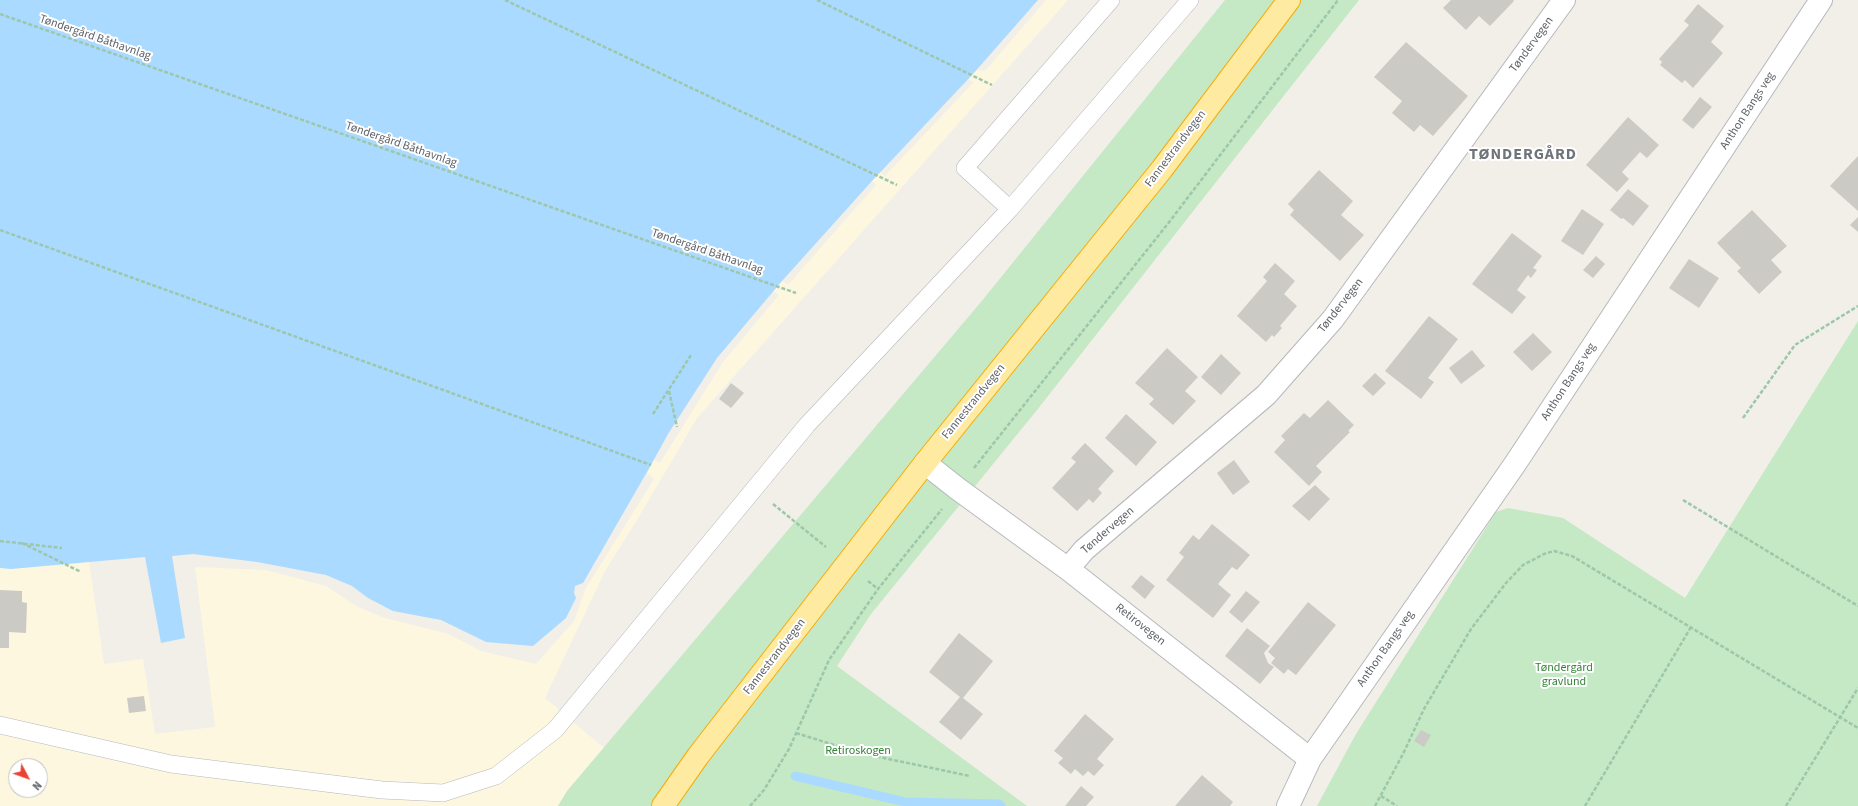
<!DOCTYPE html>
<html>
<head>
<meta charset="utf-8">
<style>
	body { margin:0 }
	#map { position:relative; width:1858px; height:806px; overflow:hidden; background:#f1efe8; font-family:"Source Sans 3",sans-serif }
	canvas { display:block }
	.north { position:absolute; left:8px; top:758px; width:40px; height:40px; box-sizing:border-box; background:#fff; border:1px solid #bfc1c3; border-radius:50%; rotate:131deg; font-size:11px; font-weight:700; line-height:16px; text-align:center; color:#5f6368 }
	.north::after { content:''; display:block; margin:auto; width:14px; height:18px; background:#ea4335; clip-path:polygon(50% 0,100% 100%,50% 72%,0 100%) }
</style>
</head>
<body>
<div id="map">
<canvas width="1858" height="806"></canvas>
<div class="north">N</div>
</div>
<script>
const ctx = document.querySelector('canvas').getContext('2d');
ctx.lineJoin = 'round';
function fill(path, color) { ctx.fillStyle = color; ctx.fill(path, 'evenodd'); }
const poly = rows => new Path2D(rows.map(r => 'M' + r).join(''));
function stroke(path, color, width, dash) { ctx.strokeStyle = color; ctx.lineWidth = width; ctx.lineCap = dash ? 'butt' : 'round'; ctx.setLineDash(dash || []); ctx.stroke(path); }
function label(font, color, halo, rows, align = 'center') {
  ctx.font = font + ' "Source Sans 3",sans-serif'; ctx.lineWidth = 4; ctx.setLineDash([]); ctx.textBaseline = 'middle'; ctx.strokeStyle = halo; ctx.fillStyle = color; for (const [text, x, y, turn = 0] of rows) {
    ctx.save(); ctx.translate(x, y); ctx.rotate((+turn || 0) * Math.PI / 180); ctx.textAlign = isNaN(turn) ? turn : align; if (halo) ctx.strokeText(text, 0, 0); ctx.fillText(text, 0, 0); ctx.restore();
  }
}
const commercial = poly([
	[1046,0,1068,0,697,418,637,520,605,571,545,698,604,748,567,791,558,806,0,806,0,568,11,569,89,562,104,664,143,659,155,734,215,727,195,567,266,570,326,586,356,606,385,618,448,634,481,651,536,664,574,621,586,588,654,479,647,473,654,460,660,463,723,362,779,295,773,291,782,281,788,285,876,185,872,181,880,172,885,176,974,82,968,79,976,70,985,71],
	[16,766,40,766,40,790,16,790]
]);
const green = poly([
	[1225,0,1359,0,1037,410,871,614,837,666,1027,806,558,806,567,791,981,302],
	[1858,321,1858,806,1317,806,1356,734,1496,512,1508,508,1563,518,1685,598]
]);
const water = poly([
	[0,0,1038,0,973,74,872,181,782,281,717,358,668,434,651,465,583,583,575,586,574,593,576,598,566,618,533,646,486,642,441,620,393,611,368,598,352,586,326,575,257,562,193,554,172,556,185,638,161,643,145,557,11,569,0,568]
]);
const stream = poly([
	[795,776,905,802,999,804,1001,806]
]);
const building = poly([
	[1451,0,1513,0,1514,1,1490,26,1479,16,1466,30,1443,8],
	[1698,4,1724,26,1711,42,1723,53,1693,88,1685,80,1682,83,1660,65,1662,62,1659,59,1689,25,1684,21],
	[1406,42,1468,96,1433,136,1420,125,1414,132,1392,113,1402,101,1374,77],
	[1700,97,1712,107,1693,129,1682,120],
	[1628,117,1659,145,1647,158,1640,152,1622,172,1629,179,1617,192,1586,165],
	[1858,156,1858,211,1830,186],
	[1319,170,1353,201,1341,215,1364,235,1340,261,1290,215,1294,210,1288,204],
	[1628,189,1649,206,1633,226,1623,218,1621,219,1610,210],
	[1582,209,1604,224,1583,255,1561,241],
	[1752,210,1787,246,1771,260,1782,272,1759,294,1737,271,1741,268,1717,243],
	[1858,217,1858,232,1850,225],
	[1512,233,1542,256,1533,268,1537,270,1531,278,1528,275,1517,290,1526,297,1512,314,1472,284],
	[1596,256,1605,264,1593,278,1583,270],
	[1689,259,1719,278,1699,308,1669,288],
	[1275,263,1295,281,1284,294,1297,306,1280,326,1282,328,1274,337,1272,335,1266,342,1237,316,1267,281,1263,277],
	[1429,316,1458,339,1428,378,1434,382,1421,399,1385,371],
	[1533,333,1552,352,1532,371,1513,352],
	[1167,348,1198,377,1185,391,1196,401,1173,425,1149,404,1154,399,1135,383],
	[1472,350,1485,366,1461,384,1449,368],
	[1221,354,1241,373,1221,395,1201,377],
	[1375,373,1386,383,1373,396,1362,386],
	[731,383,744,393,731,408,719,399],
	[1328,400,1354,425,1348,431,1350,432,1316,466,1322,472,1309,486,1274,452,1285,440,1281,436,1304,413,1310,418],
	[1126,414,1157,442,1136,466,1105,438],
	[1085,443,1114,471,1098,489,1102,493,1093,503,1089,499,1077,511,1052,488,1076,462,1071,458],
	[1234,460,1250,482,1233,495,1217,473],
	[1315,485,1330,499,1309,521,1292,506],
	[1212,524,1250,555,1237,570,1232,567,1218,584,1231,595,1213,618,1166,580,1184,557,1179,553,1193,535,1199,540],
	[1141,575,1155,586,1145,599,1131,587],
	[0,590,22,591,22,602,27,603,26,633,9,632,9,648,0,648],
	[1246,591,1260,602,1242,623,1229,612],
	[1308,602,1336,625,1296,675,1288,669,1284,674,1271,663,1275,658,1268,652],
	[1247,628,1270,646,1264,653,1268,663,1274,667,1260,684,1225,656],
	[959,633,993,661,963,698,983,714,961,740,939,722,960,697,929,672],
	[144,696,146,711,129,713,127,698],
	[1085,714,1114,739,1097,759,1104,765,1094,776,1088,771,1083,776,1075,769,1071,774,1058,763,1063,758,1054,751],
	[1421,730,1431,735,1424,747,1414,741],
	[1202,775,1233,802,1230,806,1175,806],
	[1081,786,1094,797,1086,806,1065,806]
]);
const path = poly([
	[505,0,897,185],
	[817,0,992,85],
	[0,14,796,293],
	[0,230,651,465],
	[669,391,677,427],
	[653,414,691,355],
	[1743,418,1795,345,1858,306],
	[974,468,1170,221,1338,0],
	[1683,500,1858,606],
	[773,504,826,547],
	[0,541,62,548],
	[22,543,81,572],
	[868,581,878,589],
	[796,733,860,753,970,776],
	[1381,796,1397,806],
	[750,806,764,790,789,749,829,660,878,589,942,509],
	[1375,806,1403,754,1424,709,1471,629,1506,583,1523,565,1544,554,1554,551,1572,556,1858,728],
	[1585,806,1691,627],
	[1786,806,1858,688]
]);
const service = poly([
	[1111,0,965,168,1010,209,1190,0],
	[0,725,171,764,382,790,443,793,496,776,555,730,807,425,1010,209]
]);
const minor = poly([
	[925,463,958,489,1068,569,1310,759,1288,806],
	[1068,569,1084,550,1266,395,1333,319,1564,0],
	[1310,759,1515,464,1821,0]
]);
const trunk = poly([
	[663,806,698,756,925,463,1162,169,1289,0]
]);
const streetNames = [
	["Tøndergård Båthavnlag",95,38,19],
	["Tøndervegen",1532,45,-54],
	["Anthon Bangs veg",1748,111,-57],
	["Tøndergård Båthavnlag",401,145,19],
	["Fannestrandvegen",1176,149,-53],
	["Tøndergård Båthavnlag",707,252,19],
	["Tøndervegen",1341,306,-52],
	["Anthon Bangs veg",1569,382,-57],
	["Fannestrandvegen",974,402,-51],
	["Tøndervegen",1108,531,-41],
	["Retirovegen",1140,625,38],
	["Anthon Bangs veg",1386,649,-55],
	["Fannestrandvegen",775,657,-52]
];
const parkNames = [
	["Tøndergård",1564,668],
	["gravlund",1564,682],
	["Retiroskogen",858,751]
];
const districtNames = [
	["TØNDERGÅRD",1523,155]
];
fill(commercial, '#fef7e0');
fill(green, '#c5e8c5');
fill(water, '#aadaff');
stroke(stream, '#aadaff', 9);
fill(building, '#cccac5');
stroke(service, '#b5b8bc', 18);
stroke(minor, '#b5b8bc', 24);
stroke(trunk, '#f9ab00', 24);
stroke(path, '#9cc7a9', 2.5, [4, 2]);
stroke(service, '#fff', 17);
stroke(minor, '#fff', 22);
stroke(trunk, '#feeaa1', 22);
label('12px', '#5f6368', '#fff', streetNames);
label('12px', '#348238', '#fff', parkNames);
ctx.letterSpacing = '1px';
label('bold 16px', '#70757a', '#fff', districtNames);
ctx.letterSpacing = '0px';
</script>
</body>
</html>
